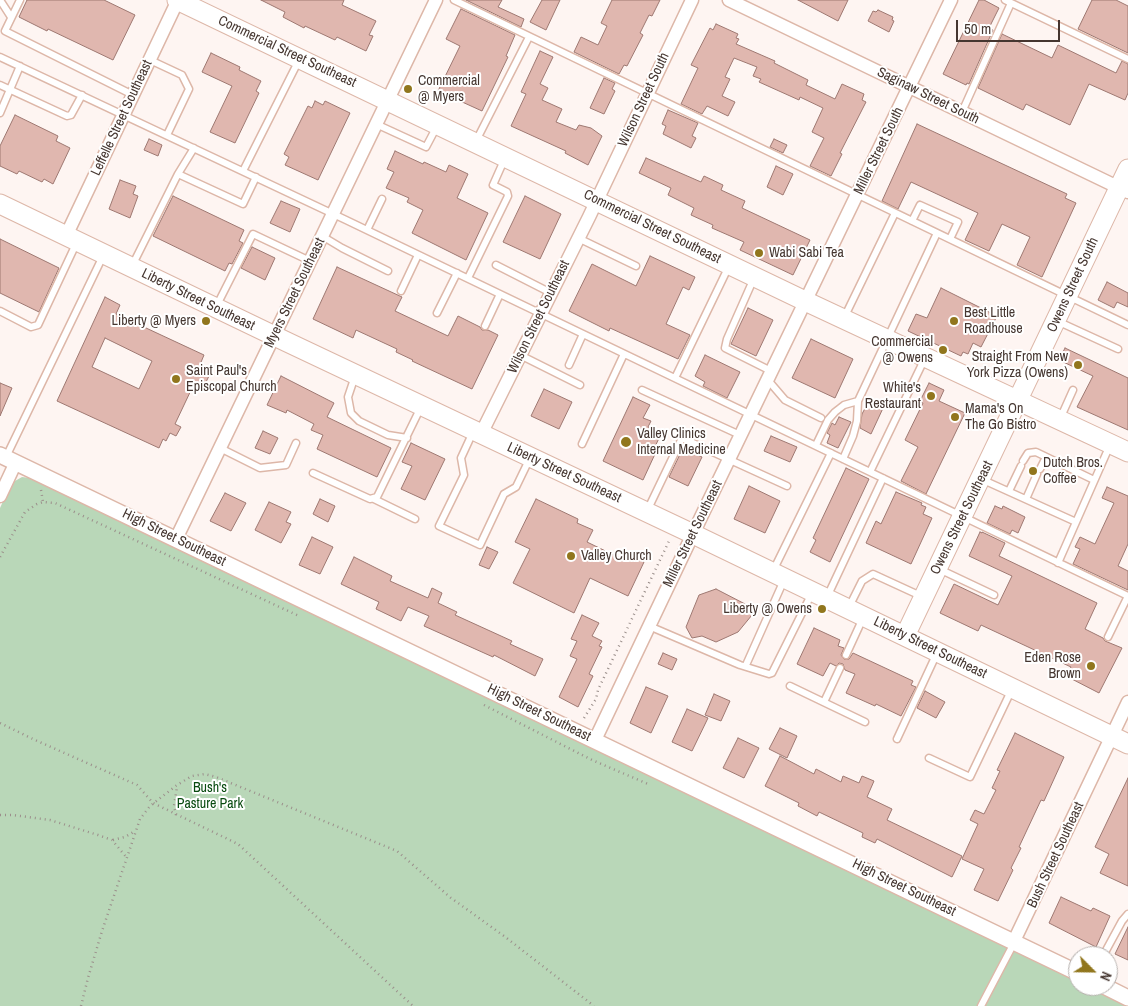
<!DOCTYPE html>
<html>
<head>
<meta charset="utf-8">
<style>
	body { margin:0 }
	#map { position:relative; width:1128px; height:1006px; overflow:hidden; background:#fef5f2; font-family:"Archivo Narrow",sans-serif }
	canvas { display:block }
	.north { position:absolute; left:1068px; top:946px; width:50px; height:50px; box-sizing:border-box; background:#fff; border:1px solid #b5afac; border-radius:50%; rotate:113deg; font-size:14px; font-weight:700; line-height:20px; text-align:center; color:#453630 }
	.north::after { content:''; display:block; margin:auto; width:18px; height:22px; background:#91761d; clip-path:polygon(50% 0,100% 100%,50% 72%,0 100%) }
	.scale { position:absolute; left:956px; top:20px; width:104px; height:22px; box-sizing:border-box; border:2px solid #453630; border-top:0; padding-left:6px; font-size:15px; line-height:18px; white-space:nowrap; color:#453630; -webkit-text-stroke:4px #fff; paint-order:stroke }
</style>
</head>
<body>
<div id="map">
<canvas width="1128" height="1006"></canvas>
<div class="north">N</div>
<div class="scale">50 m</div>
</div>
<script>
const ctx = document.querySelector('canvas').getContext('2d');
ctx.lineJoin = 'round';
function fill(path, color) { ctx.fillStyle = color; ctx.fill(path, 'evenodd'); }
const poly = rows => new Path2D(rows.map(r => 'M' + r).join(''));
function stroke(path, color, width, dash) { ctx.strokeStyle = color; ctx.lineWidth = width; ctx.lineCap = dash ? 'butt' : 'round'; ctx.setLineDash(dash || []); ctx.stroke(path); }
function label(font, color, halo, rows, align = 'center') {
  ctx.font = font + ' "Archivo Narrow",sans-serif'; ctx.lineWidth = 4; ctx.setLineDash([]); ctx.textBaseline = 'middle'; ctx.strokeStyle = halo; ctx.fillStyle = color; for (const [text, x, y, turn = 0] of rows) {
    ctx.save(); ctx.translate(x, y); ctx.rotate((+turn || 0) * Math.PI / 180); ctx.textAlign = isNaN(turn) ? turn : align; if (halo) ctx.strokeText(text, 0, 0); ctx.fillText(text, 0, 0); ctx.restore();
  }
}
const green = poly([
	[22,477,30,478,37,481,1035,960,1078,981,1078,986,1088,986,1128,1006,0,1006,0,508,10,486,15,481]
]);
const building = poly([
	[27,0,104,0,135,15,113,60,48,29,47,31,19,17,27,0],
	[261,0,344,0,342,5,376,21,369,35,373,36,366,51,337,37,335,40,305,26,304,28,283,17,285,12,261,0],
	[466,0,502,0,498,7,524,19,521,27,466,0],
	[542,0,560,0,546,30,530,22,542,0],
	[612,0,660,0,652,16,649,15,640,33,643,35,627,66,624,65,619,74,574,52,581,37,598,45,607,26,601,23,612,0],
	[798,0,848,0,838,21,798,0],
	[979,0,984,0,999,8,989,28,993,30,969,84,967,83,966,85,943,74,979,0],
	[1092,0,1116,0,1128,6,1128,53,1078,29,1092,0],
	[461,9,515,35,506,56,508,57,482,111,438,91,460,46,446,39,461,9],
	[878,10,893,17,892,20,894,21,889,32,868,21,873,11,876,12,878,10],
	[716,24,738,34,736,38,739,39,736,44,775,61,774,63,808,80,806,85,835,99,842,84,864,94,862,100,866,102,840,153,842,154,831,176,810,166,824,138,812,132,823,108,800,97,799,100,759,82,761,79,753,76,757,67,734,58,725,77,730,79,722,96,735,102,728,116,707,106,702,114,681,104,698,68,691,65,710,28,713,30,716,24],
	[1002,34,1052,58,1058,45,1116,73,1122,61,1128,64,1128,93,1125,100,1089,84,1070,125,1026,104,1023,110,978,88,1002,34],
	[540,51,553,57,540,84,548,88,542,100,562,109,556,122,576,130,579,125,591,128,602,136,588,165,565,153,566,151,511,126,526,94,521,92,540,51],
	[211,53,240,67,239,70,261,81,256,91,259,93,235,143,210,132,232,86,202,72,211,53],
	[604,78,615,83,612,89,615,91,604,114,590,108,604,78],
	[315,101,323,105,325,101,350,113,318,180,285,165,289,157,284,154,308,106,312,108,315,101],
	[668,110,698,123,692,136,696,138,691,148,663,134,666,126,662,124,668,110],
	[15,115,58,136,56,141,70,148,53,184,44,179,42,182,19,171,17,174,0,166,0,146,15,115],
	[917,124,1067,194,1065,198,1076,203,1042,277,1017,265,1030,237,1002,224,989,251,965,240,978,213,911,182,898,209,882,201,917,124],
	[149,139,162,145,158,156,144,150,149,139],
	[774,139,787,145,783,153,770,147,774,139],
	[395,151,423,164,424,162,446,172,449,165,468,174,457,198,488,213,466,260,412,233,423,210,407,202,409,198,386,188,394,172,387,169,395,151],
	[646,158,701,182,704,176,723,185,721,190,745,201,742,208,810,240,793,275,740,250,744,242,712,228,713,225,691,215,694,208,668,195,671,188,639,173,646,158],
	[776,166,793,174,783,195,767,187,776,166],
	[120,180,136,186,133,194,138,196,130,218,109,209,120,180],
	[173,196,244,230,239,241,243,243,232,264,229,263,225,271,153,236,173,196],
	[525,196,561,214,540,259,503,242,525,196],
	[281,201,300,209,290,232,270,223,281,201],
	[0,239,59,268,39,312,0,293,0,239],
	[252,247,275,258,265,280,241,268,252,247],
	[650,256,695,277,689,290,683,287,666,324,690,335,678,359,610,328,609,331,569,311,592,264,636,286,650,256],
	[337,267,402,297,395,311,448,336,458,316,480,327,482,330,488,330,498,335,472,389,412,361,413,360,396,352,397,349,356,330,353,338,313,319,337,267],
	[1107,282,1128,293,1128,307,1117,302,1114,308,1098,300,1107,282],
	[941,288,997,316,981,347,973,343,968,354,963,352,961,356,908,331,916,314,927,318,941,288],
	[105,297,120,305,116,314,204,355,199,367,211,372,202,390,193,386,175,424,181,427,176,436,170,433,166,441,163,439,159,448,57,401,105,297],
	[105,338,152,361,139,389,92,367,105,338],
	[748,308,773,320,756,356,731,344,748,308],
	[811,339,853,359,835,398,792,378,811,339],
	[1065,348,1128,378,1128,430,1077,407,1093,376,1059,360,1065,348],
	[705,355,740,372,727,398,703,386,705,382,695,376,705,355],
	[281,376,334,403,327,417,391,448,377,477,317,449,323,435,311,430,314,424,287,410,286,413,267,405,281,376],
	[0,383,12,388,0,416,0,383],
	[929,383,944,390,939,401,965,413,926,494,901,481,918,447,905,440,923,403,920,401,929,383],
	[544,389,572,402,559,429,531,416,544,389],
	[633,397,650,405,643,418,651,421,648,427,661,434,652,453,655,454,643,480,603,461,633,397],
	[870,399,884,406,871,434,860,428,862,414,870,399],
	[839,417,851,422,838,448,827,443,830,435,827,433,832,423,835,425,839,417],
	[263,431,278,438,270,454,255,448,263,431],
	[771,436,797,447,790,462,764,451,771,436],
	[411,443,445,459,425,500,401,489,412,466,402,462,411,443],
	[683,448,702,457,688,486,669,477,683,448],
	[846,468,869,479,830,562,810,552,816,540,813,538,846,468],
	[749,486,780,501,765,533,734,519,749,486],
	[1107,487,1128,496,1128,544,1118,566,1128,571,1128,590,1073,564,1080,549,1075,547,1080,537,1095,544,1114,503,1102,498,1107,487],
	[896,492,922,503,921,505,926,507,923,514,932,518,911,564,866,543,876,521,881,524,896,492],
	[225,493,246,503,231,531,210,521,225,493],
	[320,499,335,506,328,522,313,514,320,499],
	[536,499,578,519,577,523,593,530,587,542,622,559,625,553,644,562,628,596,590,578,574,613,513,583,530,549,515,542,536,499],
	[269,502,291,512,286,522,291,524,281,543,255,530,269,502],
	[995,506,1002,509,1003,506,1025,517,1018,533,1012,530,1010,534,987,523,995,506],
	[980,532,982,533,982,532,1005,543,999,556,1097,603,1085,629,1103,638,1105,641,1122,648,1099,693,1066,676,1071,667,981,625,978,631,940,613,954,584,998,605,1012,576,969,556,980,532],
	[312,537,333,547,320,574,299,565,312,537],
	[487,547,498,552,489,569,479,565,487,547],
	[354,557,392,576,390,581,428,598,432,588,442,593,438,603,457,612,455,615,512,641,510,644,543,659,535,676,494,655,493,657,424,626,429,616,408,607,401,621,376,609,379,602,341,584,354,557],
	[716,589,747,605,752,615,738,632,716,642,702,636,692,638,686,627,699,595,716,589],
	[582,615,599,623,592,636,602,641,599,646,602,647,589,674,593,676,578,707,559,697,577,659,570,656,577,641,571,639,582,615],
	[814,628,840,640,838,646,844,648,841,655,844,659,849,659,853,653,913,681,911,685,916,687,901,716,876,704,875,706,846,693,855,674,845,670,843,664,839,663,836,666,830,663,823,676,797,664,814,628],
	[663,653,677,659,672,670,658,664,663,653],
	[646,687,668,696,651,733,630,723,646,687],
	[925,691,945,702,936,718,917,708,925,691],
	[714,694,730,701,721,721,705,715,714,694],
	[687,709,708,718,692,751,672,742,687,709],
	[780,728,797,736,787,758,769,749,780,728],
	[1015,733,1064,757,1044,801,1041,800,1019,847,1021,848,1011,868,1013,870,998,901,974,890,984,869,962,859,978,824,970,820,975,810,984,814,996,790,992,788,1000,771,997,770,1015,733],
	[738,738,759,748,744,778,723,768,738,738],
	[780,756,814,774,816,769,841,782,843,776,859,783,862,776,874,781,867,797,892,809,887,820,962,856,952,877,877,839,875,843,862,837,863,833,819,812,817,816,798,806,799,803,765,786,780,756],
	[1128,778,1128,886,1100,873,1109,854,1095,847,1128,778],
	[1061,897,1091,911,1093,908,1110,916,1096,947,1049,923,1061,897],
	[1128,927,1128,960,1115,954,1128,927]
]);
const path = poly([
	[41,490,43,502],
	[0,557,25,512,37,504,43,502,55,503,299,616],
	[484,705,592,760,648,784],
	[584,718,596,699,598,690,669,541],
	[0,723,35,740,137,785,153,803,238,844,413,1006],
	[0,815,13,815,50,820,98,835,112,840,127,858],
	[176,815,174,806,177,787],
	[113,840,125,837,135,831],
	[1080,987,1091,992],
	[81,1006,88,978,102,931,140,819,150,806,177,785,192,776,205,774,216,777,397,851,451,898,504,936,594,1006]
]);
const service = poly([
	[0,0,11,17],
	[20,0,5,31,133,95],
	[454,0,1128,325],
	[1005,0,1128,59],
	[0,57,346,220,1128,596],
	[150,60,182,75,189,89,167,135],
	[0,85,67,116,71,115,82,95],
	[962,112,1011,3],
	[0,113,20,66],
	[376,124,426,147,436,128],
	[476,141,529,37],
	[243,171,299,60],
	[178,174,194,148],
	[912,221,920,205,958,222,950,239],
	[367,230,382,199],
	[322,236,342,248,388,271],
	[578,238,636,266],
	[496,265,551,293],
	[132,266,178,174,243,204,256,177],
	[468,278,508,196,507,192,493,185,505,158],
	[754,278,727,339,725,348,771,371],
	[401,291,418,255],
	[216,307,253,234,310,261],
	[0,311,31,327,38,325,76,244],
	[437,313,457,273],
	[844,318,895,213],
	[1057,321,1118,349],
	[485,326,500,294],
	[520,355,580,385],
	[569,365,583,334],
	[355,376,348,397,351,413,359,421,388,435,407,438],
	[675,378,729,266],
	[767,379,785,400,821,418],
	[642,390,740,435],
	[1060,419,1073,390],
	[473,432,461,458,464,475,439,526,480,545,504,494,516,487,530,458],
	[582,444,624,354],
	[816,445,828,420,835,412,844,405,858,401],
	[220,448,260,468,286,465,296,443],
	[6,457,103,256],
	[843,459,853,436,857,421,858,401,937,233],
	[1023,461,1028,453,1036,452,1094,480],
	[1040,469,1046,457],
	[870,472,925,358],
	[313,473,370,499,377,497,421,407],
	[981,479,1076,522],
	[1009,491,1021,466],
	[374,499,415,519],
	[1026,499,1037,474],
	[647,511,682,438,787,486],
	[1058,563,1110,445],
	[939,569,994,595],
	[773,571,831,453],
	[827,597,883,478],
	[849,607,862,581,873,574,923,597],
	[649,626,740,665,769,674,772,673,812,593],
	[1108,637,1128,596],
	[846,655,863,618],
	[746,665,784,580],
	[790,686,865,722],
	[824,702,840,668],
	[897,739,937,653],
	[929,758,970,777,1012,689],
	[1103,956,1122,921,1128,914],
	[981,1006,1014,943]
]);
const minor = poly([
	[729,0,1128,192],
	[66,236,178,0],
	[481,434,589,217,692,0],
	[0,496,16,462],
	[176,539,436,0],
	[595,740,702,515,951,0],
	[1014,941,1128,702]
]);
const tertiary = poly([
	[0,455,1078,973],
	[1104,986,1128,998]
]);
const primary = poly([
	[177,0,805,301,1128,452],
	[0,204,287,342,693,534,1128,744],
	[905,636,1128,169]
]);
const markers = [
	[408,89,5,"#91761d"],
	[759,253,5,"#91761d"],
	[206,321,5,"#91761d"],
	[954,321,5,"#91761d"],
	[943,350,5,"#91761d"],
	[1078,365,5,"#91761d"],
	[176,379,5,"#91761d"],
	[931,396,5,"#91761d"],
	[955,417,5,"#91761d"],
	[626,442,6,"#91761d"],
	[1033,471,5,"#91761d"],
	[571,556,5,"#91761d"],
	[822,609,5,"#91761d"],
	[1091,666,5,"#91761d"]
];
const streetNames = [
	["Commercial Street Southeast",287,52,25],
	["Saginaw Street South",928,96,26],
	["Wilson Street South",644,100,-65],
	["Leffelle Street Southeast",122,118,-65],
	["Miller Street South",879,151,-64],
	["Commercial Street Southeast",652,227,26],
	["Owens Street South",1073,285,-65],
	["Myers Street Southeast",295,293,-64],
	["Liberty Street Southeast",198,300,26],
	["Wilson Street Southeast",539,317,-64],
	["Liberty Street Southeast",564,473,25],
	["Owens Street Southeast",962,518,-64],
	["Miller Street Southeast",693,534,-64],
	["High Street Southeast",174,538,26],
	["Liberty Street Southeast",930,648,26],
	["High Street Southeast",539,713,26],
	["Bush Street Southeast",1056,855,-65],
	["High Street Southeast",904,888,26]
];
const poiNames = [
	["Commercial",418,81],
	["@ Myers",418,97],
	["Wabi Sabi Tea",769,253],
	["Best Little",964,313],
	["Roadhouse",964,329],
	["Liberty @ Myers",196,321,"right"],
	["Commercial",933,342,"right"],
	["@ Owens",933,358,"right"],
	["Straight From New",1068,357,"right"],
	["York Pizza (Owens)",1068,373,"right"],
	["Saint Paul's",186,371],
	["Episcopal Church",186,387],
	["White's",921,388,"right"],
	["Restaurant",921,404,"right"],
	["Mama's On",965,409],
	["The Go Bistro",965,425],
	["Valley Clinics",637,434],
	["Internal Medicine",637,450],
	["Dutch Bros.",1043,463],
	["Coffee",1043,479],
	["Valley Church",581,556],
	["Liberty @ Owens",812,609,"right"],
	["Eden Rose",1081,658,"right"],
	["Brown",1081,674,"right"]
];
const parkNames = [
	["Bush's",210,788],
	["Pasture Park",210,804]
];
fill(green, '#b9d7b8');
fill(building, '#e0b7af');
stroke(building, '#9e7871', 1);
stroke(service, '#ddb7a8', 9);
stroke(minor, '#ddb7a8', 15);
stroke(tertiary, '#ddb7a8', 18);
stroke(primary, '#ddb7a8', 21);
stroke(path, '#9b8f8b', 2.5, [1, 4]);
stroke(service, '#fff', 6);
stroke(minor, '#fff', 12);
stroke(tertiary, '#fff', 15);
stroke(primary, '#fff', 19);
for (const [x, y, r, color] of markers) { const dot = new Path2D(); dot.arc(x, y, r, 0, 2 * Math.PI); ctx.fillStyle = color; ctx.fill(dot); stroke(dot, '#fff', 2); }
label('14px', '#453630', '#fff', streetNames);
label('14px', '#453630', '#fff', poiNames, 'left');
label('14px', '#094b10', '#fff', parkNames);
</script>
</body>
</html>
